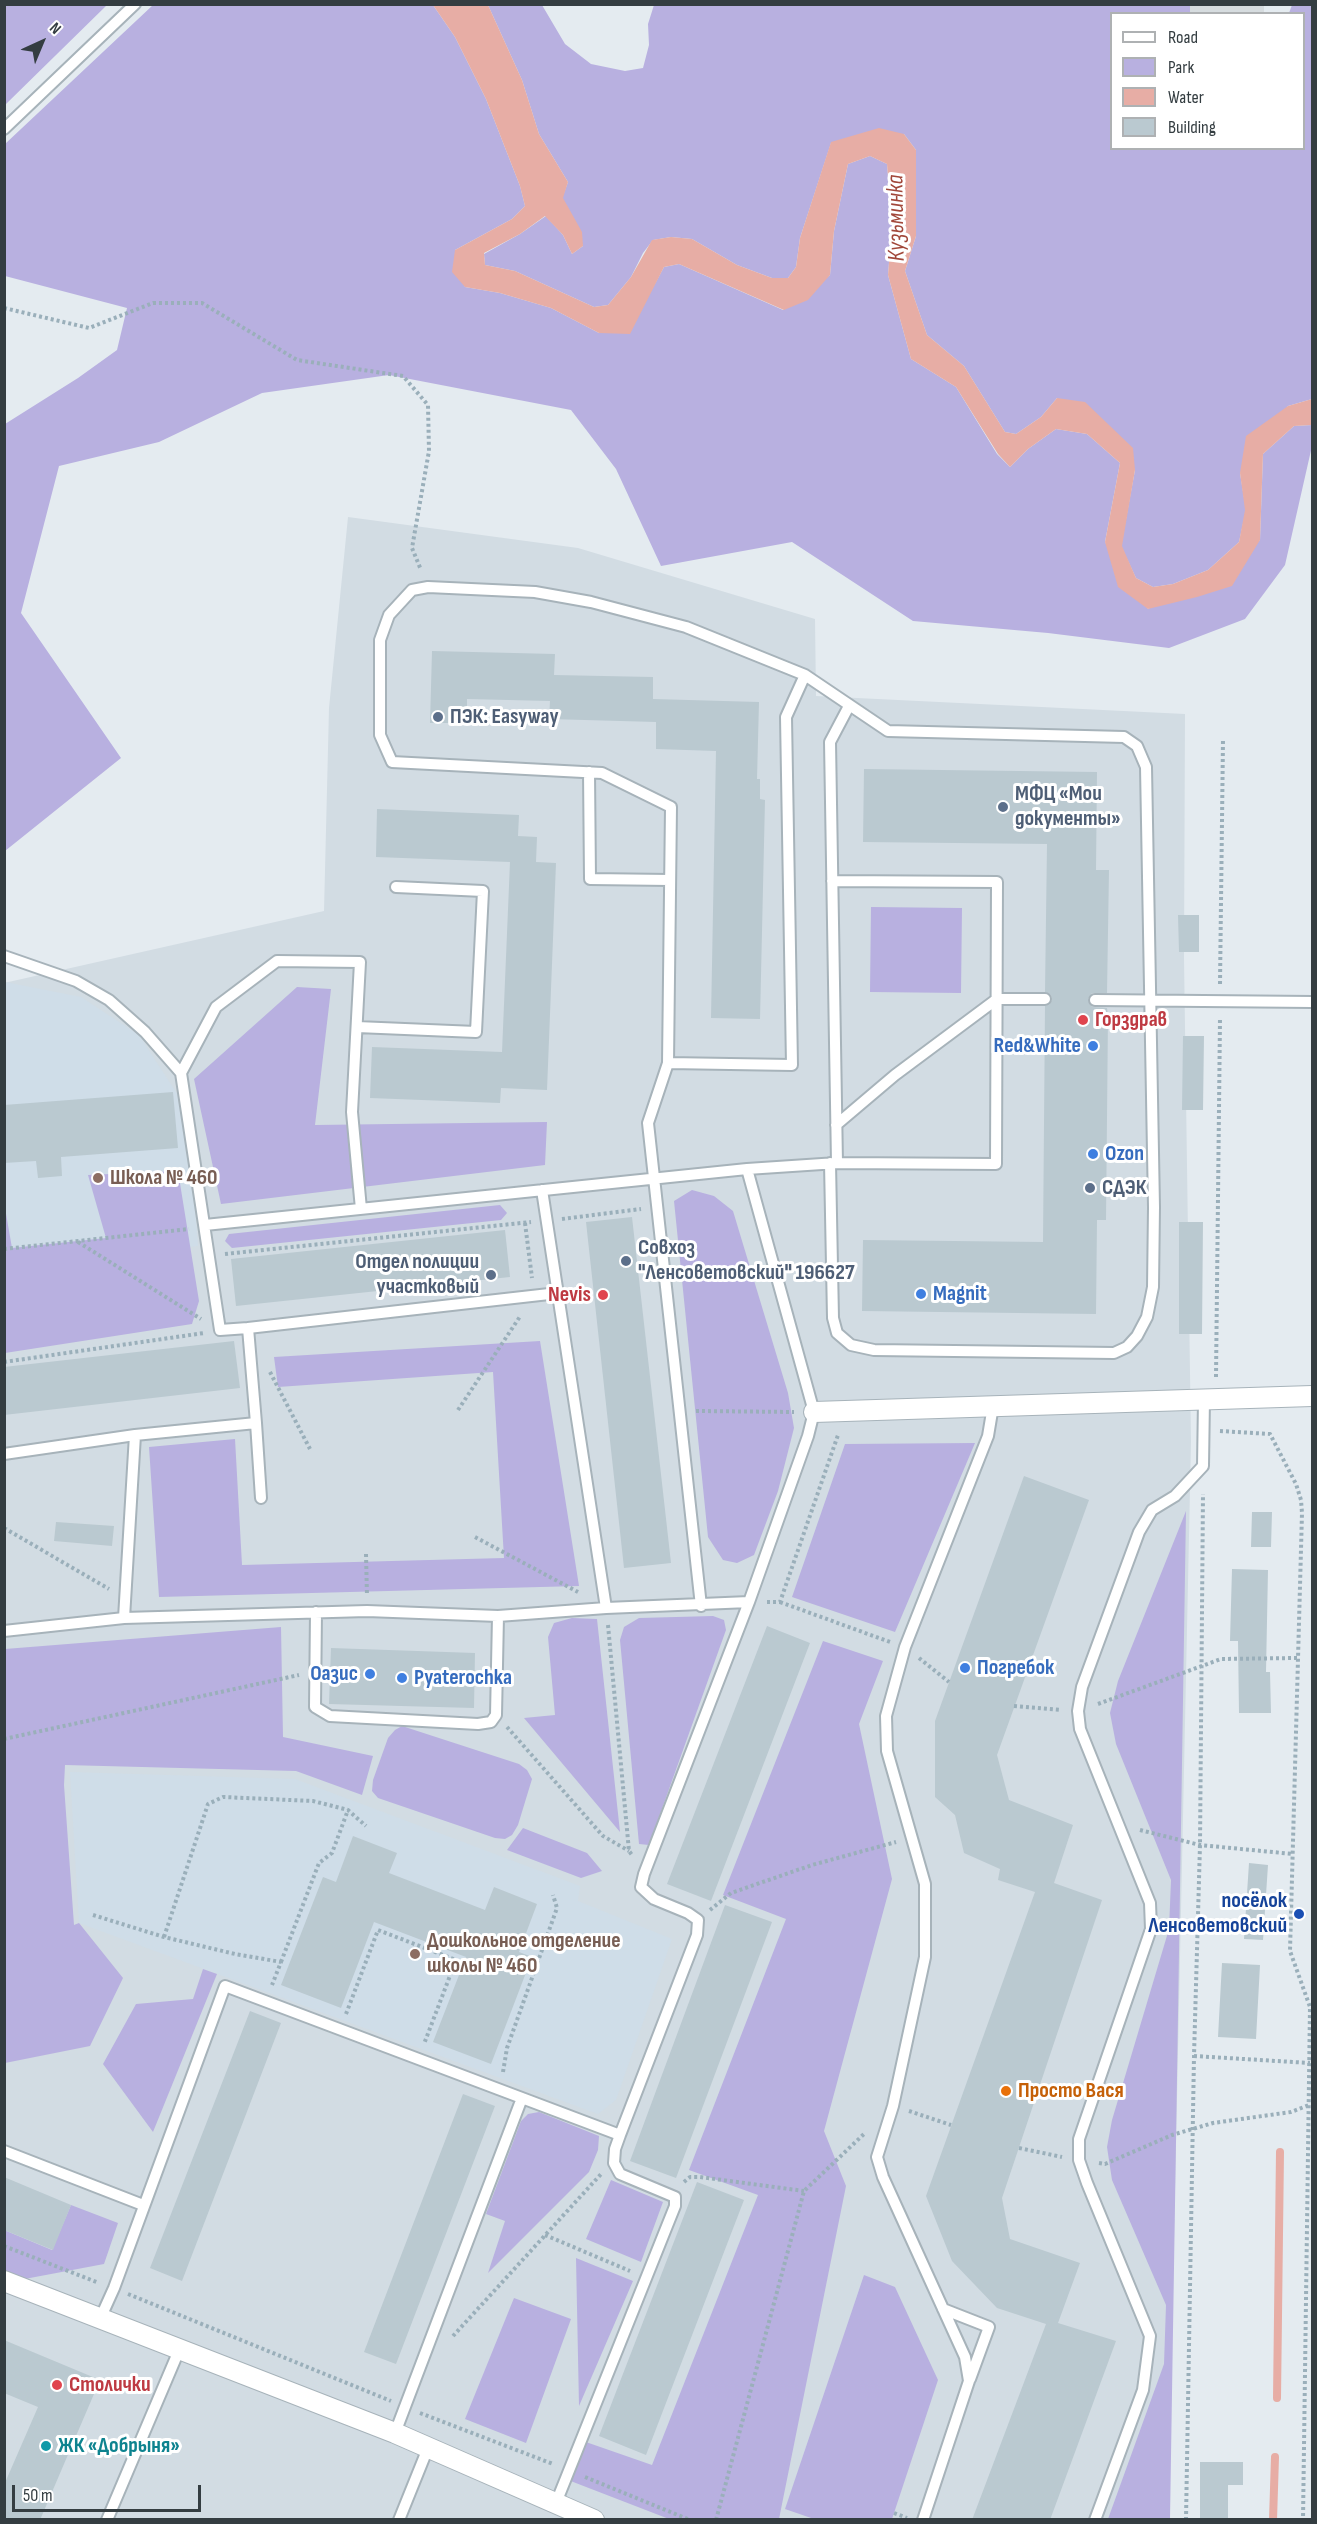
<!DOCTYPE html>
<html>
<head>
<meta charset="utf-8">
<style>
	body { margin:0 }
	#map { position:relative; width:1317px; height:2524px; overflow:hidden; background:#e4ebf0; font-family:"Sofia Sans Condensed",sans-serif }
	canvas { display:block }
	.frame { position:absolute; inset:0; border:6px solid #343d41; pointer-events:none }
	.legend { position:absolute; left:1110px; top:12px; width:195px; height:138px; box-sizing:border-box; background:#fff; border:2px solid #aeb1b3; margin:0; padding:8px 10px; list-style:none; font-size:18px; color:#343d41 }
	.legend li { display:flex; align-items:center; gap:12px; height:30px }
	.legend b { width:30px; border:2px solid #aeb1b3 }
	.north { position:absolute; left:12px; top:12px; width:60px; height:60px; -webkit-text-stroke:4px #fff; paint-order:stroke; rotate:44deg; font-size:16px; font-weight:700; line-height:24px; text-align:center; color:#343d41 }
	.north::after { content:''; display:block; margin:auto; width:21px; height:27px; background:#343d41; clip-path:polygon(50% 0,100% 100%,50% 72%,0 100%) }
	.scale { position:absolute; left:12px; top:2485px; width:189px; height:27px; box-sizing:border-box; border:3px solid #343d41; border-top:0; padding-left:8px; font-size:18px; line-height:21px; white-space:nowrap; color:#343d41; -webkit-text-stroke:4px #fff; paint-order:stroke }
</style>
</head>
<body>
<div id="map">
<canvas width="1317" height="2524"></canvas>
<div class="frame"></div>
<ul class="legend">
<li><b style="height:8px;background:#fff"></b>Road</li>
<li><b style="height:16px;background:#b8b0e0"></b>Park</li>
<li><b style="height:16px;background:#e7ada5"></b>Water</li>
<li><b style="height:16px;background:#bac9d0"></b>Building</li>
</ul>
<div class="north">N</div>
<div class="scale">50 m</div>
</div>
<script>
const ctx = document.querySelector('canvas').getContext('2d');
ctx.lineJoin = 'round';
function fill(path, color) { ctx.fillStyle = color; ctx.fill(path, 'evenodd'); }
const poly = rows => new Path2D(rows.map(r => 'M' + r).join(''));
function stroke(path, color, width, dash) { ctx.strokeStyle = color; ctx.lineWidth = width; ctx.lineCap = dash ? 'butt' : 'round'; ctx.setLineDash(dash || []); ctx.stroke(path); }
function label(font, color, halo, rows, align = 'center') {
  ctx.font = font + ' "Sofia Sans Condensed",sans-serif'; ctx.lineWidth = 6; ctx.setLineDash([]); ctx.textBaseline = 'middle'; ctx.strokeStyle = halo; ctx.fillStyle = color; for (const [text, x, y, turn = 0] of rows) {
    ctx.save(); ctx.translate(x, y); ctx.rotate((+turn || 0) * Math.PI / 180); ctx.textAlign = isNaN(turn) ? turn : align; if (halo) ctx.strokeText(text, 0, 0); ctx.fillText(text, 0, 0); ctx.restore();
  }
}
const residential = poly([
	[348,517,578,548,815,619,816,696,1185,714,1184,958,1191,1442,1168,2519,5,2519,4,983,324,911,329,708]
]);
const industrial = poly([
	[1190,5,1264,5,1264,13,1190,13]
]);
const education = poly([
	[5,982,81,997,139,1035,187,1109,198,1246,5,1268],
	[70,1772,295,1779,580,1886,578,1901,672,1939,616,2100,598,2114,79,1923]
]);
const green = poly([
	[5,4,107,4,107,5,5,105],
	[153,5,433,5,455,37,486,99,520,186,525,206,512,219,455,250,465,287,500,293,551,308,599,333,651,291,664,267,679,264,783,310,830,275,834,231,848,164,870,156,887,164,892,226,888,275,911,359,956,387,997,454,1010,467,1028,449,1056,429,1087,434,1120,463,1105,542,1148,609,1260,540,1263,454,1294,426,1312,425,1312,446,1285,565,1245,619,1169,648,1048,633,913,621,792,542,661,566,616,469,571,410,389,375,262,393,159,442,59,466,21,613,121,758,5,851,5,424,78,378,117,350,127,308,5,276,5,144],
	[488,5,542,5,565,44,591,64,625,71,643,68,649,45,648,24,654,5,1190,5,1190,13,1112,14,1112,148,1304,148,1304,14,1289,13,1292,5,1312,5,1312,399,1288,406,1240,473,1246,510,1239,542,1208,570,1173,584,1153,587,1136,578,1121,546,1135,470,1057,398,1041,417,1016,434,1005,432,964,366,927,335,905,271,916,236,916,150,904,134,831,143,800,238,796,267,788,278,772,278,737,265,692,239,671,237,653,240,643,253,631,277,608,305,594,307,515,271,485,265,484,254,520,234,546,216,563,235,572,254,583,246,562,198,568,182,539,134,522,80],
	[871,907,962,908,961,993,870,992],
	[297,987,331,989,315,1125,547,1122,545,1165,221,1204,194,1079],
	[178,1171,199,1301,192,1324,5,1353,5,1208,12,1248,106,1238,88,1175],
	[692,1190,714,1196,733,1211,788,1393,794,1428,778,1491,754,1555,737,1563,723,1560,708,1537,674,1201],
	[500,1205,507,1213,501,1220,232,1248,225,1241,229,1234],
	[540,1341,579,1586,159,1597,149,1447,235,1439,242,1565,504,1558,493,1372,278,1387,274,1357],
	[975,1443,895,1632,792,1597,845,1444],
	[1186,1511,1170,2519,1108,2519,1164,2364,1166,2305,1112,2180,1107,2147,1112,2120,1169,1929,1171,1880,1116,1744,1110,1713,1118,1681],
	[713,1616,724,1620,726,1630,649,1845,639,1844,620,1640,624,1627,639,1618],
	[572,1618,597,1619,620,1832,524,1718,555,1715,548,1637,554,1623],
	[281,1627,283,1737,373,1756,362,1795,296,1771,65,1765,64,1785,74,1925,79,1923,123,1978,90,2046,5,2063,5,1649],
	[823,1641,883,1661,859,1724,892,1879,824,2131,846,2186,779,2519,669,2519,568,2480,583,2441,652,2465,758,2195,689,2170,786,1919,723,1895],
	[402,1726,519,1764,527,1770,532,1779,518,1825,512,1835,505,1839,495,1838,378,1798,372,1791,373,1780,388,1738,395,1730],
	[523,1828,587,1853,602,1871,581,1878,507,1850],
	[203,1969,217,1974,153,2132,103,2064,136,2004,193,1999],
	[539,2112,599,2136,598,2150,589,2172,488,2273,505,2221,486,2214,521,2121,528,2114],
	[611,2180,663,2202,641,2262,586,2239],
	[71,2205,118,2223,104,2264,14,2281,5,2277,4,2230,52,2250],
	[576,2258,633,2281,579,2406],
	[864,2275,895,2287,938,2380,892,2519,814,2519,785,2509],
	[514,2298,571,2319,526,2443,465,2419]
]);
const water = poly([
	[433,5,488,5,522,80,539,134,568,182,563,198,582,232,583,246,572,254,563,235,545,216,520,234,484,253,485,265,515,271,594,307,608,305,631,277,652,240,671,237,692,239,737,265,772,278,788,278,796,267,800,238,831,142,879,128,904,134,916,150,916,236,905,271,927,335,964,366,1005,432,1016,434,1041,417,1057,398,1085,402,1133,448,1135,470,1122,546,1136,578,1153,587,1173,584,1208,570,1239,542,1245,510,1240,473,1246,436,1288,406,1312,399,1312,425,1294,426,1263,454,1260,540,1232,586,1197,597,1148,609,1118,587,1105,542,1120,463,1087,434,1056,429,1028,449,1010,467,998,454,956,387,911,359,888,275,892,226,887,164,870,156,848,164,834,231,830,275,808,300,784,310,679,264,664,267,630,334,599,333,551,308,500,293,465,287,452,272,455,250,512,219,525,206,520,186,486,99,455,37]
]);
const stream = poly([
	[1277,2398,1280,2152],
	[1273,2520,1275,2457]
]);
const building = poly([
	[432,651,555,654,554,675,653,677,653,699,759,702,757,779,760,779,760,799,765,800,760,1019,711,1018,716,751,656,749,656,722,549,719,550,701,467,699,467,723,430,723],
	[864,769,1097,772,1096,870,1109,870,1107,993,1092,993,1088,999,1092,1007,1107,1008,1108,1015,1106,1220,1097,1220,1096,1314,862,1311,863,1240,1043,1242,1045,1006,1049,1005,1052,1000,1051,995,1045,992,1047,844,863,842],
	[377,809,519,815,518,836,537,837,536,862,556,863,547,1090,501,1088,500,1103,370,1098,372,1047,502,1052,510,862,376,857],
	[1178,915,1199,915,1199,952,1179,952],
	[1183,1036,1204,1036,1203,1110,1182,1110],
	[173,1092,178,1148,61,1157,62,1176,38,1178,36,1161,4,1163,4,1105],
	[632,1217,671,1563,624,1568,586,1222],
	[1179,1222,1203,1222,1202,1334,1179,1334],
	[505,1230,510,1277,236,1306,231,1259],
	[234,1341,240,1388,4,1415,4,1367],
	[1024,1476,1089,1500,997,1755,1009,1800,1073,1825,1054,1883,1102,1900,1002,2198,1010,2239,1080,2263,1058,2323,1116,2341,1050,2520,972,2520,1046,2324,997,2308,952,2261,926,2196,1035,1892,998,1880,1000,1869,964,1853,955,1815,935,1797,935,1721],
	[1252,1512,1272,1512,1271,1547,1251,1547],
	[56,1522,114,1526,112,1546,54,1541],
	[1232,1569,1268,1570,1266,1672,1270,1672,1271,1713,1239,1713,1238,1641,1230,1641],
	[767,1626,810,1643,711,1901,667,1884],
	[331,1648,475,1653,474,1708,329,1704],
	[353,1836,397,1853,389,1873,485,1910,494,1887,537,1904,519,1952,532,1957,491,2064,433,2042,466,1957,374,1922,341,2008,281,1985,323,1877,336,1882],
	[1249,1863,1268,1865,1263,1940,1244,1939],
	[725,1905,772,1922,676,2178,630,2161],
	[1222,1963,1260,1965,1256,2039,1218,2037],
	[250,2011,281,2023,182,2281,150,2268],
	[463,2094,495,2106,396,2364,364,2352],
	[4,2177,71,2205,53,2250,4,2230],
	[697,2182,744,2200,646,2455,599,2436],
	[4,2340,100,2380,40,2520,4,2520,4,2485,38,2407,4,2393],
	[1200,2462,1243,2462,1243,2485,1228,2485,1228,2520,1200,2520]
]);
const path = poly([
	[4,308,89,328,153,303,202,303,297,360,403,376,428,405,429,451,412,548,421,570],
	[1220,984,1223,740],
	[562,1219,641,1209],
	[525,1223,532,1278],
	[78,1242,201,1319],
	[4,1249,189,1229],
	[225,1254,531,1222],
	[4,1362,204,1333],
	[270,1372,310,1449],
	[1216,1377,1220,1019],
	[458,1410,521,1315],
	[696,1411,794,1412],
	[1220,1431,1270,1434,1296,1484,1301,1500,1302,1513,1290,1951,1310,2007,1303,2520],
	[4,1528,109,1589],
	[475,1537,578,1592],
	[366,1554,367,1596],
	[767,1602,780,1602,838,1435],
	[780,1602,890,1642],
	[608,1625,629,1851,632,1855],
	[919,1658,949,1682],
	[1098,1704,1221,1659,1297,1658],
	[1014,1706,1061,1710],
	[507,1727,603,1836,629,1851],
	[4,1739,299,1675],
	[1140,1830,1200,1845,1293,1854],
	[710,1910,731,1893,812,1865,896,1842],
	[93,1915,164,1937,235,1954,281,1962,272,1985],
	[164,1937,208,1804,223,1797,313,1801,348,1810,366,1826],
	[281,1962,319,1863,332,1853,348,1810],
	[346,2014,378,1930,456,1960,424,2044],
	[1194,2056,1310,2063],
	[503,2072,507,2048,557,1908,553,1895],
	[909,2111,951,2125],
	[1019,2148,1062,2157],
	[1099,2163,1105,2164,1172,2135,1213,2123,1291,2112,1309,2105],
	[684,2182,690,2177,700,2177,804,2191],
	[545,2235,630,2271],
	[4,2246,99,2283],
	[128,2294,391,2401],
	[453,2336,602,2173],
	[420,2413,553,2464],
	[585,2477,690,2520],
	[894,2513,907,2518],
	[716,2520,804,2191,865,2133],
	[1186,2520,1194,2056,1200,1845,1203,1494]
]);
const service = poly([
	[4,129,135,4],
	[589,772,590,879,670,880],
	[4,956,76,981,109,1000,145,1032,181,1073,220,1330,248,1328,256,1423,135,1435,4,1454],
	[1095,1000,1312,1002],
	[357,1027,476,1032,483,891,396,887],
	[668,1063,671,807,602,773,392,762,380,735,380,640,389,615,412,590,428,587,535,592,591,602,686,627,805,675,888,731,1124,737,1137,746,1146,767,1154,1207,1153,1287,1147,1317,1137,1336,1127,1347,1114,1353,874,1350,851,1345,837,1333,833,1318,830,1163],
	[181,1073,216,1007,277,961,360,962,352,1112,361,1209],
	[836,1125,895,1075,997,999,1045,999],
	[837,1163,830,742,849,706],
	[542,1190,606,1608],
	[205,1225,747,1169,837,1163,996,1164,997,882,832,881],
	[248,1328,558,1293],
	[256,1423,261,1498],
	[701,1606,648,1123,668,1063,792,1065,786,717,805,675],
	[316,1612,315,1707,330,1716,478,1724,491,1722,496,1715,498,1616],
	[124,1618,135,1435],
	[4,1631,124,1618,367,1611,498,1616,606,1608,749,1602],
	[4,2151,143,2205],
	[943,2309,989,2327,970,2379],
	[100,2319,114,2288,225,1986,620,2135],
	[395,2433,522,2098],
	[556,2503,675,2206,675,2197,620,2174,614,2163,615,2149,620,2135,697,1935,698,1920,688,1913,654,1899,641,1887,644,1874,749,1602,808,1436,814,1412,747,1169],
	[107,2520,180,2348],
	[399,2520,428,2448],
	[923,2520,969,2381,965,2357,883,2177,877,2157,893,2106,925,1957,925,1884,887,1751,886,1716,905,1647,988,1436,993,1406],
	[1095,2520,1143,2390,1150,2336,1087,2183,1079,2160,1079,2139,1151,1929,1150,1903,1080,1729,1078,1711,1082,1687,1139,1532,1152,1510,1175,1496,1203,1466,1204,1399]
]);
const minor = poly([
	[814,1412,1312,1396],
	[4,2281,395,2433,594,2520]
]);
const markers = [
	[438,717,6,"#5c6f8a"],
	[1003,807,6,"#5c6f8a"],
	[1083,1020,6,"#e0444e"],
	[1093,1046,6,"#3f7fe0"],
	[1093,1154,6,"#3f7fe0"],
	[98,1178,6,"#8d6e63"],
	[1090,1188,6,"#5c6f8a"],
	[626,1261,6,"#5c6f8a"],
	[491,1275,6,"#5c6f8a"],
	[921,1294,6,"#3f7fe0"],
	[603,1295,6,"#e0444e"],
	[965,1668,6,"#3f7fe0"],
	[370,1674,6,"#3f7fe0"],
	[402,1678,6,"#3f7fe0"],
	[1299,1914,6,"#1a4fb4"],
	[415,1954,6,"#8d6e63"],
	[1006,2091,6,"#e8710a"],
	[57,2385,6,"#e0444e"],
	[46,2446,6,"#0f9aa8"]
];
const serviceNames = [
	["ПЭК: Easyway",450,717],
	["МФЦ «Мои",1015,794],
	["документы»",1015,819],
	["СДЭК",1102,1188],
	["Совхоз",638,1248],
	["\"Ленсоветовский\" 196627",638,1273],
	["Отдел полиции",479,1262,"right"],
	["участковый",479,1287,"right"]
];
const healthNames = [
	["Горздрав",1095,1020],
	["Nevis",591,1295,"right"],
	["Столички",69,2385]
];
const shopNames = [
	["Red&White",1081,1046,"right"],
	["Ozon",1105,1154],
	["Magnit",933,1294],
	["Погребок",977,1668],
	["Оазис",358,1674,"right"],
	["Pyaterochka",414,1678]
];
const educationNames = [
	["Школа № 460",110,1178],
	["Дошкольное отделение",427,1941],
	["школы № 460",427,1966]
];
const transitNames = [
	["посёлок",1287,1901],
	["Ленсоветовский",1287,1926]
];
const foodNames = [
	["Просто Вася",1018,2091]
];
const cultureNames = [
	["ЖК «Добрыня»",58,2446]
];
const waterNames = [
	["Кузьминка",897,218,-91]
];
fill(residential, '#d2dce3');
fill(industrial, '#d6dcdf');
fill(education, '#cfdde8');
fill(green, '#b8b0e0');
fill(water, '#e7ada5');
stroke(stream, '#e7ada5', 8);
fill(building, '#bac9d0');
stroke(service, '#a7b3ba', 14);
stroke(minor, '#a7b3ba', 22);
stroke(path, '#9aafba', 4, [3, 3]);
stroke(service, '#fff', 10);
stroke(minor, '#fff', 20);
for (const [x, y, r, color] of markers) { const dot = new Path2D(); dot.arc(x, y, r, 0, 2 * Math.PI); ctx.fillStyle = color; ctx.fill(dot); stroke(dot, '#fff', 2); }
label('bold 22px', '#4e5e75', '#fff', serviceNames, 'left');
label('bold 22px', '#be3a42', '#fff', healthNames, 'left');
label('bold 22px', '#366cbe', '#fff', shopNames, 'left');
label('bold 22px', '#785e54', '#fff', educationNames, 'left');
label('bold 22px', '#164399', '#fff', transitNames, 'right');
label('bold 22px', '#c56008', '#fff', foodNames, 'left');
label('bold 22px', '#0d838f', '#fff', cultureNames, 'left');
label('italic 24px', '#a1473a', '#fff', waterNames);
</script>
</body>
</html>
